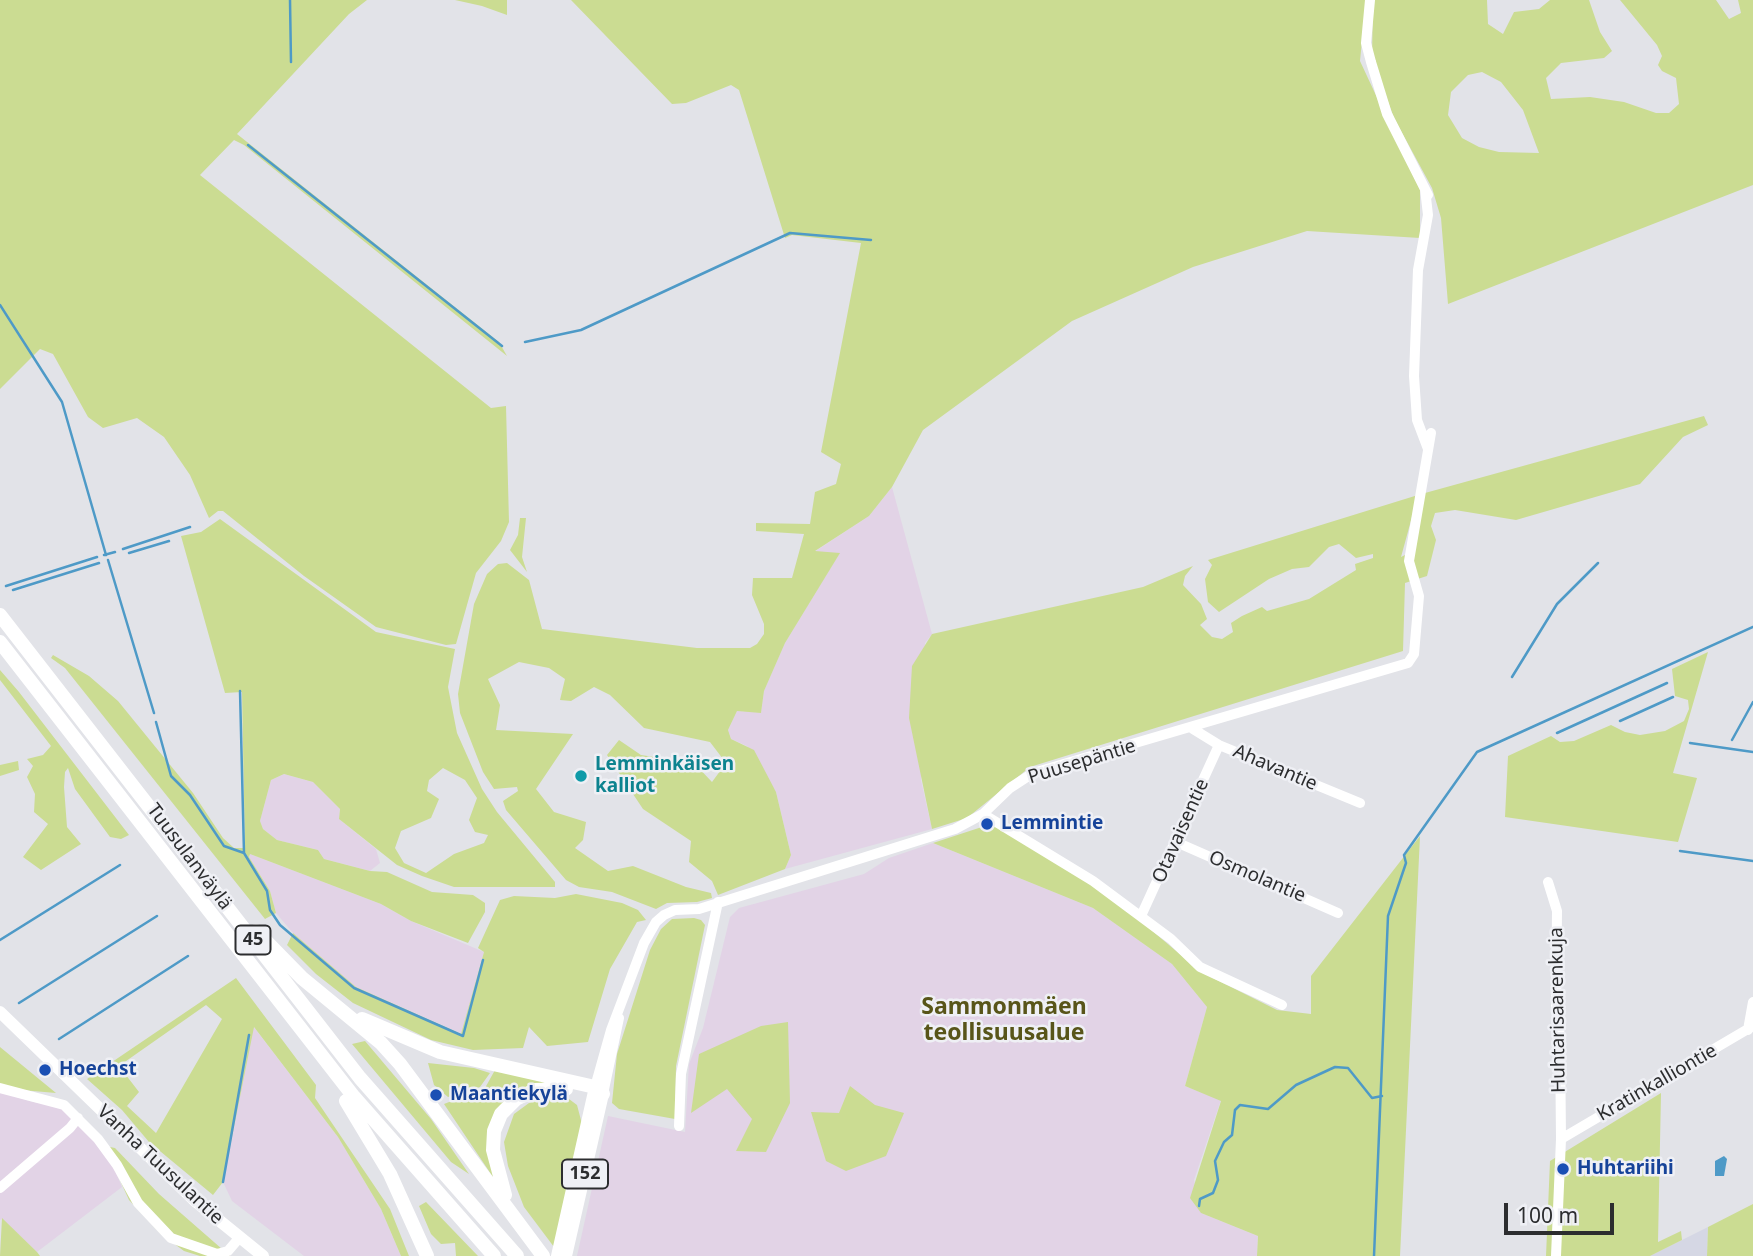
<!DOCTYPE html>
<html>
<head>
<meta charset="utf-8">
<style>
	body { margin:0 }
	#map { position:relative; width:1753px; height:1256px; overflow:hidden; background:#e2e3e8; font-family:"Noto Sans",sans-serif }
	canvas { display:block }
	.scale { position:absolute; left:1504px; top:1203px; width:110px; height:32px; box-sizing:border-box; border:4px solid #2c2d2f; border-top:0; padding-left:9px; font-size:21px; line-height:24px; white-space:nowrap; color:#2c2d2f; -webkit-text-stroke:5px #eff0f5; paint-order:stroke }
</style>
</head>
<body>
<div id="map">
<canvas width="1753" height="1256"></canvas>
<div class="scale">100 m</div>
</div>
<script>
const ctx = document.querySelector('canvas').getContext('2d');
ctx.lineJoin = 'round';
function fill(path, color) { ctx.fillStyle = color; ctx.fill(path, 'evenodd'); }
const poly = rows => new Path2D(rows.map(r => 'M' + r).join(''));
function stroke(path, color, width, dash) { ctx.strokeStyle = color; ctx.lineWidth = width; ctx.lineCap = dash ? 'butt' : 'round'; ctx.setLineDash(dash || []); ctx.stroke(path); }
function label(font, color, halo, rows, align = 'center') {
  ctx.font = font + ' "Noto Sans",sans-serif'; ctx.lineWidth = 5; ctx.setLineDash([]); ctx.textBaseline = 'middle'; ctx.strokeStyle = halo; ctx.fillStyle = color; for (const [text, x, y, turn = 0] of rows) {
    ctx.save(); ctx.translate(x, y); ctx.rotate((+turn || 0) * Math.PI / 180); ctx.textAlign = isNaN(turn) ? turn : align; if (halo) ctx.strokeText(text, 0, 0); ctx.fillText(text, 0, 0); ctx.restore();
  }
}
const built = poly([
	[1708,1227,1707,1256,1650,1256]
]);
const industrial = poly([
	[892,487,932,634,925,643,921,780,932,829,785,869,791,855,776,792,747,746,731,739,728,730,737,711,761,712,764,691,785,643,839,554,814,552,869,516],
	[284,774,313,782,340,809,339,819,376,849,380,863,370,871,324,859,318,850,277,840,263,829,260,821,271,780],
	[933,843,1093,908,1172,964,1207,1007,1185,1086,1221,1100,1194,1180,1201,1213,1258,1236,1257,1256,577,1256,608,1116,685,1132,689,1064,703,1028,730,917,739,908,864,874,889,858],
	[250,854,381,904,411,921,484,952,462,1034,355,987,293,933,276,913,270,891,249,857],
	[253,1026,338,1137,381,1209,401,1256,304,1256,232,1201,223,1182],
	[0,1091,33,1102,57,1105,69,1113,94,1138,113,1165,122,1187,37,1252,2,1219,0,1220]
]);
const green = poly([
	[0,0,367,0,349,14,237,134,499,342,507,356,244,145,234,140,200,175,491,408,506,406,509,522,501,541,476,573,456,644,446,645,376,627,304,576,223,511,218,511,209,518,190,475,164,437,137,418,103,428,88,417,53,354,40,349,0,389],
	[455,0,507,0,507,15,482,6],
	[571,0,1366,0,1360,61,1420,190,1420,238,1307,231,1193,267,1072,321,923,430,892,487,869,516,815,551,840,553,785,643,764,691,761,713,737,711,728,730,731,739,754,750,776,792,791,855,785,869,718,895,712,881,689,862,691,841,643,809,607,755,619,740,641,755,694,763,712,782,726,763,710,742,644,728,610,695,594,687,571,701,560,700,565,679,549,668,519,662,488,679,500,705,496,730,573,734,536,789,554,812,586,822,583,840,575,848,608,871,633,866,686,887,711,893,712,898,697,902,667,903,656,909,612,892,579,887,566,880,506,810,503,801,518,791,517,787,494,789,483,772,460,713,458,694,474,604,487,574,498,564,507,563,529,580,542,629,697,648,750,648,757,644,764,634,764,624,752,595,753,578,792,578,804,534,756,531,756,523,810,524,815,492,836,484,841,464,821,452,861,243,792,235,785,238,739,90,731,85,686,103,672,104],
	[1373,0,1487,0,1488,24,1503,34,1514,12,1539,9,1550,0,1589,0,1600,32,1612,51,1604,58,1561,63,1546,78,1551,99,1590,97,1624,102,1656,113,1669,113,1679,104,1676,78,1662,71,1658,65,1662,56,1657,45,1620,0,1716,0,1729,19,1741,13,1738,0,1753,0,1753,185,1448,304,1441,218,1432,188,1394,118,1372,58],
	[1482,72,1501,82,1523,110,1539,153,1499,152,1479,147,1462,138,1448,115,1451,92,1468,75],
	[1704,416,1708,425,1683,437,1640,484,1516,520,1455,510,1435,513,1431,526,1436,540,1427,576,1405,583,1403,651,1030,767,967,818,932,829,909,718,912,666,932,634,1143,587,1193,566,1185,576,1183,585,1201,604,1207,619,1200,625,1212,637,1222,639,1233,632,1231,623,1242,616,1262,607,1267,611,1309,599,1356,570,1355,564,1373,558,1373,554,1356,558,1339,544,1329,547,1309,567,1292,569,1269,579,1219,612,1208,602,1205,579,1212,565,1208,560,1418,495,1401,557,1413,551,1425,493],
	[520,518,526,518,522,557,527,572,510,550,518,535],
	[220,519,376,632,455,649,448,687,457,733,482,789,497,812,555,882,555,887,454,887,422,876,397,865,339,819,340,809,313,782,284,774,271,780,260,821,263,829,277,840,318,850,324,859,370,871,387,872,432,892,473,895,485,903,485,912,468,943,411,921,381,904,250,854,249,857,270,891,276,913,265,919,65,668,51,658,53,655,89,676,118,701,193,793,223,838,234,848,245,848,242,692,225,693,181,536,201,532],
	[443,768,465,780,477,798,469,820,475,832,488,835,484,843,454,854,426,873,404,863,395,848,401,831,431,818,439,799,427,791,429,780],
	[1708,652,1673,773,1697,778,1678,842,1505,817,1508,756,1551,736,1560,742,1574,741,1611,725,1625,732,1640,735,1665,731,1684,721,1689,709,1688,700,1675,696,1672,669],
	[0,670,19,692,129,835,121,839,110,837,75,789,68,768,65,772,64,787,67,827,81,844,41,870,23,857,48,824,34,812,35,794,27,777,33,766,27,759,43,755,51,746,0,680],
	[18,761,19,770,0,776,0,765],
	[991,824,1111,896,1201,972,1277,1010,1311,1014,1311,976,1420,836,1400,1256,1257,1256,1258,1236,1201,1213,1190,1198,1221,1101,1185,1086,1207,1007,1172,964,1093,908,933,843],
	[576,894,622,903,638,910,646,920,637,922,610,969,588,1042,547,1046,529,1027,523,1048,473,1050,431,1040,353,1003,316,974,287,945,293,933,356,987,461,1034,484,952,478,948,500,900,514,896,555,898],
	[694,918,701,920,705,925,676,1066,675,1119,619,1109,612,1103,617,1054,650,950,661,929,672,919],
	[236,978,316,1085,315,1098,390,1209,409,1256,401,1256,381,1209,338,1137,254,1027,223,1182,213,1195,149,1142,122,1110,87,1079],
	[206,1005,222,1019,156,1133,127,1106,139,1092,119,1066],
	[788,1022,790,1103,766,1152,736,1151,752,1119,727,1089,691,1113,699,1054,761,1026],
	[365,1041,431,1119,469,1174,451,1162,352,1044],
	[0,1047,56,1093,10,1089,0,1084],
	[428,1063,474,1068,490,1073,480,1087,448,1097,434,1085],
	[495,1070,549,1081,499,1114,499,1186,444,1104,485,1088],
	[850,1086,875,1105,904,1113,886,1156,846,1171,826,1161,811,1112,839,1113],
	[1661,1093,1658,1242,1681,1231,1682,1240,1650,1256,1546,1256,1550,1161],
	[546,1095,565,1096,577,1105,582,1124,554,1247,524,1207,508,1166,504,1142,514,1114,529,1103],
	[100,1145,115,1148,159,1194,230,1256,200,1256,184,1251,161,1234,129,1200,113,1165],
	[426,1202,478,1256,456,1256,455,1243,441,1244,431,1234,419,1206],
	[1753,1204,1753,1256,1707,1256,1708,1227],
	[2,1218,37,1252,40,1256,0,1256]
]);
const water = poly([
	[1724,1156,1727,1159,1724,1176,1715,1176,1715,1161]
]);
const stream = poly([
	[290,0,291,62],
	[248,145,502,346],
	[0,305,62,402,106,555],
	[525,342,581,330,790,233,871,240],
	[123,549,190,527],
	[129,553,169,541],
	[104,555,115,552],
	[108,560,154,713],
	[6,586,97,557],
	[13,590,99,563],
	[1512,677,1557,604,1598,563],
	[240,691,244,853],
	[1620,721,1673,697],
	[156,722,171,776,190,795,224,846,244,853,267,891,270,910,280,925,354,988,463,1036,483,960],
	[1557,733,1667,683],
	[1732,740,1753,702],
	[1690,743,1753,752],
	[1680,851,1753,861],
	[0,940,120,865],
	[19,1003,157,916],
	[59,1039,188,956],
	[223,1182,249,1035],
	[1199,1206,1200,1199,1213,1193,1218,1180,1215,1161,1224,1142,1232,1135,1235,1110,1240,1105,1268,1109,1296,1085,1335,1067,1348,1068,1372,1098,1382,1096],
	[1374,1256,1388,916,1406,863,1404,855,1477,752,1753,627]
]);
const minor = poly([
	[1370,0,1366,43,1371,62,1387,114,1428,195],
	[1425,189,1428,215,1418,270,1414,376,1417,420,1428,449],
	[1193,729,1219,745,1360,803],
	[983,814,1093,881,1171,939,1200,967,1282,1005],
	[1176,842,1338,913],
	[1548,882,1557,911,1556,1007,1560,1037,1561,1139,1556,1256],
	[1141,916,1219,745],
	[1748,1030,1753,1002],
	[595,1087,611,1030,644,943,656,922,664,915,675,910,699,909,955,829,983,814,1010,788,1033,773,1408,663,1414,654,1419,596,1409,561,1431,433],
	[0,1088,64,1105,98,1139,117,1165,138,1203,171,1238,217,1254,228,1251,240,1237],
	[603,1094,619,1018],
	[679,1126,681,1074,718,902],
	[1561,1139,1753,1026],
	[0,1188,70,1128,78,1118]
]);
const major = poly([
	[0,1012,194,1200,263,1256],
	[557,1256,595,1087],
	[566,1256,603,1094]
]);
const highway = poly([
	[0,615,360,1078,517,1256],
	[0,642,354,1097,494,1256],
	[256,931,302,978,381,1043,400,1064,543,1256],
	[362,1019,440,1052,595,1087,603,1094],
	[346,1101,390,1174,427,1256],
	[505,1195,493,1150,494,1131,501,1114,516,1099,535,1090,566,1089]
]);
const markers = [
	[581,776,7,"#0f9aa8"],
	[987,824,7,"#1a4fb4"],
	[45,1070,7,"#1a4fb4"],
	[436,1095,7,"#1a4fb4"],
	[1563,1169,7,"#1a4fb4"]
];
const shields = [
	[253,940,35],
	[585,1174,46]
];
const shieldNames = [
	["45",253,940],
	["152",585,1174]
];
const streetNames = [
	["Puusepäntie",1082,762,-17],
	["Ahavantie",1275,768,23],
	["Otavaisentie",1181,831,-66],
	["Tuusulanväylä",189,857,53],
	["Osmolantie",1257,877,23],
	["Huhtarisaarenkuja",1558,1010,-91],
	["Kratinkalliontie",1657,1083,-30],
	["Vanha Tuusulantie",160,1165,43]
];
const cultureNames = [
	["Lemminkäisen",595,765],
	["kalliot",595,787]
];
const transitNames = [
	["Lemmintie",1001,824],
	["Hoechst",59,1070],
	["Maantiekylä",450,1095],
	["Huhtariihi",1577,1169]
];
const quarterNames = [
	["Sammonmäen",1004,1007],
	["teollisuusalue",1004,1033]
];
fill(built, '#d5d7e4');
fill(industrial, '#e2d3e6');
fill(green, '#cbdc92');
fill(water, '#4e9ac7');
stroke(stream, '#4e9ac7', 2.5);
stroke(minor, '#fff', 10);
stroke(major, '#fff', 12);
stroke(highway, '#fff', 14);
for (const [x, y, r, color] of markers) { const dot = new Path2D(); dot.arc(x, y, r, 0, 2 * Math.PI); ctx.fillStyle = color; ctx.fill(dot); stroke(dot, '#eff0f5', 2.5); }
for (const [x, y, w] of shields) { const box = new Path2D(); box.roundRect(x - w / 2, y - 14.5, w, 29, 5); ctx.fillStyle = '#eff0f5'; ctx.fill(box); stroke(box, '#2c2d2f', 2); }
label('bold 18px', '#2c2d2f', null, shieldNames);
label('19px', '#2c2d2f', '#eff0f5', streetNames);
label('bold 19px', '#0d838f', '#eff0f5', cultureNames, 'left');
label('bold 19px', '#164399', '#eff0f5', transitNames, 'left');
label('bold 23px', '#585519', '#eff0f5', quarterNames);
</script>
</body>
</html>
